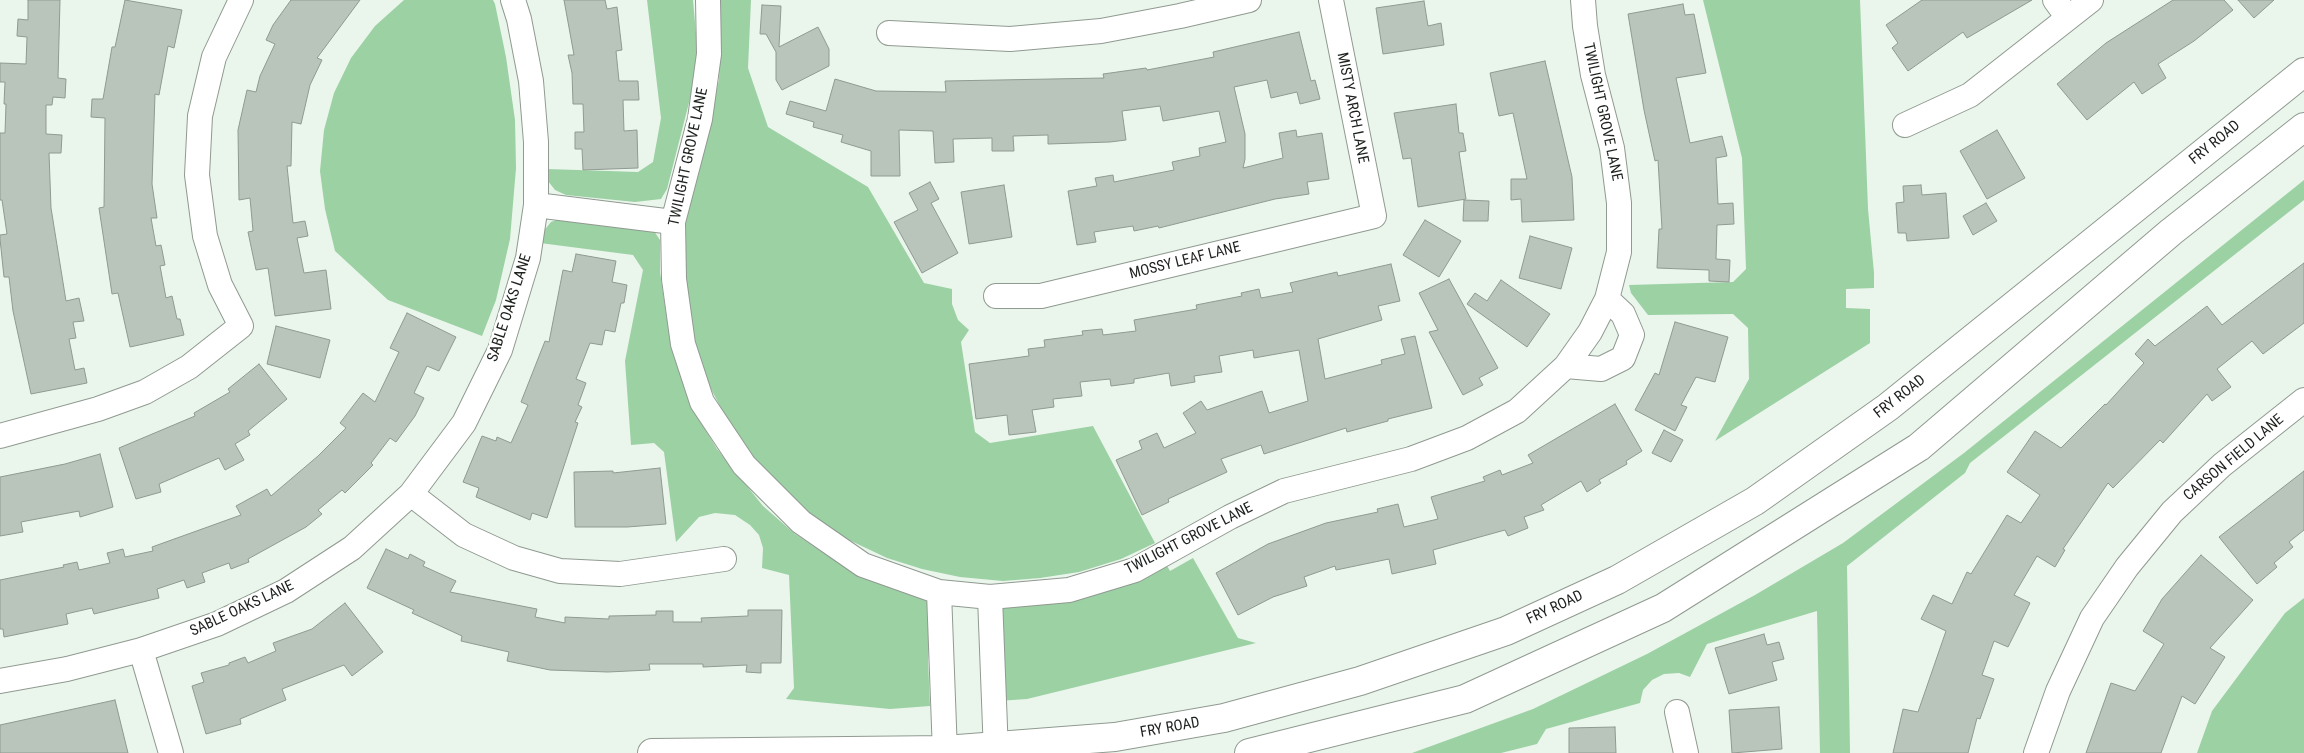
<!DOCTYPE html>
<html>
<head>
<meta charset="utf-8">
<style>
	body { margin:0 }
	canvas { display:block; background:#eaf5eb }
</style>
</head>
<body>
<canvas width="2304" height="753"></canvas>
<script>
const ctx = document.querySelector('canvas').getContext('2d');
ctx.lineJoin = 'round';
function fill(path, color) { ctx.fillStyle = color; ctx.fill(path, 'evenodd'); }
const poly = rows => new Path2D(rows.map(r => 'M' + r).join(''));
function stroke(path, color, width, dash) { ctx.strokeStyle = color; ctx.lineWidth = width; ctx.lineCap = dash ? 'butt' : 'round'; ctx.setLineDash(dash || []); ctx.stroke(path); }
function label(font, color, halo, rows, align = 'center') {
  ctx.font = font + ' "Roboto Condensed",sans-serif'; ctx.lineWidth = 5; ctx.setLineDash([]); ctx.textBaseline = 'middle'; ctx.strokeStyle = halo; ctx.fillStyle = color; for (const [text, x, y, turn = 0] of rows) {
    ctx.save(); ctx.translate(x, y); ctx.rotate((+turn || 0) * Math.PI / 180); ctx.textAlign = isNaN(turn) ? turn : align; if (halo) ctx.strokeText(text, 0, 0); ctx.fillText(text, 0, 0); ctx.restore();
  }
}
const green = poly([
	[404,0,493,0,495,4,506,57,515,120,516,168,510,239,496,300,482,336,388,300,335,251,325,209,320,171,324,130,334,93,351,58,375,26],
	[647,0,693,0,697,45,695,79,667,189,661,199,635,202,566,195,555,190,548,181,547,169,638,172,653,162,661,118],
	[717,0,751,0,748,68,768,127,868,187,924,283,952,289,952,304,958,320,969,330,961,342,975,432,990,443,1093,426,1155,543,1121,559,1079,572,1040,578,1003,581,960,577,922,569,887,558,849,540,815,519,782,491,755,462,731,427,710,387,696,349,687,310,683,270,685,226,719,80,720,50],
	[1703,0,1860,0,1868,209,1874,273,1874,288,1846,289,1846,308,1870,309,1870,343,1715,441,1749,379,1748,328,1733,314,1648,315,1631,293,1629,285,1733,282,1746,269,1742,158],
	[2304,180,2304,200,1970,463,1965,473,1847,566,1850,753,1820,753,1817,611,1707,644,1690,677,1679,673,1664,674,1652,680,1643,690,1640,703,1546,729,1537,744,1501,753,1412,753,1533,709,1647,654,1755,595,1843,543,1964,453],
	[562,218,654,231,660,240,660,272,671,347,697,416,717,449,763,506,795,534,828,556,863,573,921,595,927,601,930,614,928,660,930,706,890,709,786,699,794,688,789,575,762,568,763,548,759,535,750,525,735,515,715,513,699,517,676,542,664,452,654,443,631,445,625,361,643,270,633,255,540,243,542,233,551,222],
	[1193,558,1238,638,1256,643,1027,699,998,701,997,618,1003,608,1166,564,1170,571],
	[2304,598,2304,753,2197,753,2212,711,2285,613]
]);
const building = poly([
	[28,0,60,0,58,78,66,79,65,98,53,97,52,105,46,105,46,134,62,135,61,153,49,153,51,208,66,301,79,298,84,321,73,322,76,338,69,339,75,370,84,368,87,383,31,394,13,311,9,277,4,277,0,239,0,235,7,234,2,200,0,200,0,133,5,133,6,104,4,104,5,82,0,82,0,63,26,64,27,37,17,36,18,19,28,20,28,0],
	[125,0,182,10,174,48,168,46,159,95,155,94,152,184,157,218,151,218,156,246,161,245,165,265,160,266,166,298,172,296,177,319,180,319,184,335,130,347,118,293,112,294,99,208,104,207,105,118,91,117,92,99,103,99,112,47,115,47,125,0],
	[291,0,360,0,317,58,322,60,310,85,301,124,292,122,291,166,287,166,293,223,305,221,308,236,297,238,304,273,326,270,331,309,275,316,268,268,256,270,248,232,253,231,250,198,239,200,238,130,247,90,256,92,260,76,275,44,266,40,273,25,291,0],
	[564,0,605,0,607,9,617,7,622,50,616,51,619,81,638,81,639,100,623,100,624,131,637,130,638,168,583,170,582,149,575,149,575,132,584,132,583,104,573,104,572,73,568,55,574,55,564,0],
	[1922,0,2032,0,1967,38,1963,32,1908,71,1892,48,1898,43,1886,25,1922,0],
	[2173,0,2224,0,2233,10,2194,41,2158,64,2166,78,2142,94,2134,82,2087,120,2057,84,2106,43,2173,0],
	[2238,0,2274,0,2254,18,2238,0],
	[1424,1,1428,26,1441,23,1444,45,1383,54,1376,8,1424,1],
	[1683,4,1685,15,1694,14,1706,73,1676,78,1690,143,1722,136,1727,156,1716,158,1718,204,1733,203,1734,224,1717,225,1716,259,1730,260,1729,282,1709,281,1709,270,1657,268,1659,229,1662,229,1658,160,1655,161,1644,110,1628,14,1683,4],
	[762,5,781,6,779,47,818,27,829,49,829,66,782,90,776,80,776,52,766,34,760,34,762,5],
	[1299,32,1311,81,1315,80,1320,99,1300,104,1297,92,1271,98,1267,80,1234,87,1245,134,1245,159,1243,168,1283,158,1279,133,1296,130,1297,137,1322,133,1329,179,1307,182,1309,194,1275,199,1159,228,1158,226,1134,231,1133,226,1094,232,1096,242,1077,245,1068,191,1097,186,1095,178,1113,175,1114,182,1174,170,1172,162,1200,156,1199,148,1226,142,1219,111,1163,121,1160,106,1122,111,1126,140,1110,142,1048,144,1048,135,1013,136,1014,151,992,151,992,138,953,139,954,162,935,163,933,131,899,130,900,176,871,176,871,151,841,142,843,135,813,127,814,122,786,114,790,101,826,111,835,79,876,91,946,92,945,81,1104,78,1103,74,1146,68,1147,70,1214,57,1213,52,1299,32],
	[1545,61,1572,177,1574,220,1522,222,1521,199,1511,200,1511,179,1527,179,1513,113,1499,116,1490,73,1545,61],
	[1456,104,1459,133,1463,133,1466,151,1459,152,1466,199,1418,207,1411,158,1403,159,1394,113,1456,104],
	[1997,130,2025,178,1987,199,1960,151,1997,130],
	[930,182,939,199,931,203,958,253,922,273,894,222,918,210,909,193,930,182],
	[1004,185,1012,237,969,244,961,192,1004,185],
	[1921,185,1922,195,1946,193,1949,238,1907,241,1906,233,1898,233,1896,203,1904,202,1903,186,1921,185],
	[1464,200,1489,201,1488,221,1463,221,1464,200],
	[1986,203,1997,221,1973,235,1963,216,1986,203],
	[1425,220,1461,241,1439,277,1403,255,1425,220],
	[1530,236,1572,248,1561,289,1519,278,1530,236],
	[576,254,616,261,612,282,627,285,624,303,621,303,615,332,605,330,602,345,590,343,576,379,586,383,578,405,582,407,575,422,578,423,547,518,532,513,530,520,476,497,479,488,463,482,482,436,496,441,497,437,511,443,528,405,521,402,545,341,549,342,563,270,572,272,576,254],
	[2304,263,2304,323,2263,354,2252,341,2217,369,2231,387,2212,401,2207,394,2163,443,2160,440,2113,488,2108,483,2063,549,2065,550,2055,567,2037,556,2014,595,2030,603,2008,647,1994,641,1982,675,1994,679,1980,719,1977,718,1968,753,1893,753,1903,709,1918,712,1946,631,1921,619,1933,595,1952,604,1967,572,1971,574,2007,515,2021,523,2040,495,2007,472,2035,431,2061,448,2105,404,2106,405,2144,363,2135,354,2148,339,2155,346,2207,306,2222,325,2304,263],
	[1391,264,1400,301,1378,306,1382,320,1318,339,1325,379,1382,364,1381,360,1405,354,1401,339,1415,336,1432,408,1388,419,1388,421,1347,432,1346,428,1264,454,1261,445,1221,459,1227,472,1168,499,1169,502,1142,515,1116,460,1142,449,1139,441,1157,433,1164,448,1196,433,1183,413,1201,401,1207,410,1262,391,1269,413,1308,401,1299,350,1254,358,1253,350,1219,356,1222,372,1194,376,1195,382,1171,386,1169,373,1134,379,1134,383,1111,386,1110,379,1080,382,1082,396,1053,399,1054,407,1032,410,1036,432,1009,435,1007,415,976,419,969,364,1029,356,1028,349,1045,347,1044,340,1083,335,1082,331,1102,329,1103,335,1136,331,1134,320,1197,309,1196,305,1242,296,1241,293,1259,289,1261,298,1293,292,1290,283,1337,272,1338,276,1391,264],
	[1449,279,1498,368,1479,378,1483,385,1463,395,1429,332,1438,330,1419,293,1449,279],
	[1501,280,1550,314,1527,347,1467,304,1475,293,1487,301,1501,280],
	[407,313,456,337,439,371,427,366,414,393,424,398,415,416,396,442,390,438,371,463,373,465,345,493,342,490,318,510,322,514,306,527,248,559,249,562,231,569,229,563,202,573,205,582,187,588,184,580,157,589,159,598,94,614,92,608,66,614,68,624,4,637,3,629,0,629,0,580,64,567,63,565,77,562,79,570,110,563,107,553,123,549,125,557,153,551,152,547,241,515,236,506,267,489,271,496,318,456,346,428,340,423,363,393,375,402,399,352,390,348,407,313],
	[1675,322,1728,337,1715,382,1696,377,1681,405,1687,407,1675,431,1635,410,1655,373,1659,375,1675,322],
	[276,326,330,340,320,378,267,364,276,326],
	[259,364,287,399,248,431,250,435,235,444,244,460,225,470,219,458,159,484,161,492,136,499,119,448,195,416,194,413,230,392,228,389,259,364],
	[1615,404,1642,451,1626,461,1627,464,1599,480,1601,483,1587,492,1581,481,1541,505,1544,510,1524,517,1528,528,1508,536,1505,530,1433,550,1436,564,1392,574,1389,559,1336,570,1335,566,1304,577,1307,586,1273,597,1238,615,1216,573,1268,544,1326,523,1378,512,1377,509,1398,504,1404,527,1438,519,1431,497,1485,481,1483,477,1500,470,1502,475,1533,463,1528,455,1615,404],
	[1664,430,1683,440,1671,462,1652,453,1664,430],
	[100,454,113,507,80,517,79,511,21,522,23,532,0,536,0,477,65,464,100,454],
	[660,468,666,524,627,527,575,527,574,472,613,471,613,473,660,468],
	[2304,471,2304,530,2289,542,2293,547,2274,563,2277,567,2257,584,2219,537,2304,471],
	[386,549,408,559,410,554,425,562,423,566,456,581,450,592,537,609,535,617,565,623,565,617,609,619,609,616,656,615,656,611,673,611,673,622,702,622,701,618,748,616,748,610,782,610,781,663,761,663,761,673,746,672,747,665,703,667,703,664,649,664,650,670,608,672,550,670,507,661,509,652,461,641,462,636,412,613,414,610,367,588,386,549],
	[2201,555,2253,600,2210,648,2225,657,2195,704,2182,696,2161,753,2086,753,2111,683,2135,691,2164,644,2143,631,2162,599,2201,555],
	[345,603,383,652,352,676,344,665,282,689,286,700,240,719,241,724,206,734,192,686,204,682,201,673,229,665,229,663,245,657,248,663,276,651,273,643,312,629,345,603],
	[1764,634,1767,645,1779,642,1784,659,1772,662,1777,680,1729,694,1715,648,1764,634],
	[115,700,128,753,0,753,0,725,115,700],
	[1779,707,1782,749,1732,753,1729,710,1779,707],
	[1615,727,1616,753,1569,753,1569,728,1615,727]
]);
const minor = poly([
	[708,0,709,54,700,119,673,222,674,279,683,344,702,402,744,465,801,522,863,565,939,592,990,597,1069,590,1135,570,1230,517,1284,491,1411,459,1467,438,1517,411,1566,366,1590,332,1607,299,1619,252,1619,203,1612,148,1593,75,1585,26,1583,0],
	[2055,0,2068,18],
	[889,33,1010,39,1101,31,1180,16,1249,0],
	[1905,125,1970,95,2091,0],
	[536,205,673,222],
	[996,296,1041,296,1374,216,1331,0],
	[1566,366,1601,369,1623,358,1632,335,1623,314,1607,299],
	[0,436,98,409,145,392,189,367,241,326,220,285,205,236,197,175,200,116,214,57,241,0],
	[411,494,464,535,514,558,560,571,620,574,724,559],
	[939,592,945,753],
	[990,597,996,753],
	[141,650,171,753],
	[0,681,67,669,141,650,217,624,286,591,352,548,411,494,464,423,500,350,528,258,536,205,536,142,531,81,519,19,513,0],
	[1677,712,1686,753],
	[2036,753,2058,691,2092,618,2127,567,2172,512,2222,465,2304,400]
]);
const major = poly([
	[652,753,945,750,1115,737,1224,718,1360,681,1506,631,1617,580,1755,501,1888,407,2304,72],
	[1249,753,1465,699,1663,608,1919,447,2171,232,2304,127]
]);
const streetNames = [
	["MISTY ARCH LANE",1352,108,79],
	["TWILIGHT GROVE LANE",1602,112,78],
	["FRY ROAD",2215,143,-39],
	["TWILIGHT GROVE LANE",689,157,-78],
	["MOSSY LEAF LANE",1185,261,-14],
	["SABLE OAKS LANE",510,308,-72],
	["FRY ROAD",1900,397,-38],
	["CARSON FIELD LANE",2234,458,-40],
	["TWILIGHT GROVE LANE",1189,539,-27],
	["FRY ROAD",1555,608,-25],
	["SABLE OAKS LANE",242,609,-25],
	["FRY ROAD",1170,728,-10]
];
fill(green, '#9cd1a4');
fill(building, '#b9c4ba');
stroke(building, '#8f9a91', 1);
stroke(minor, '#909a91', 26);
stroke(major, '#909a91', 30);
stroke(minor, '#fff', 24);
stroke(major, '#fff', 28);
label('15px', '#1d211d', '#fff', streetNames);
</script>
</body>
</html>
